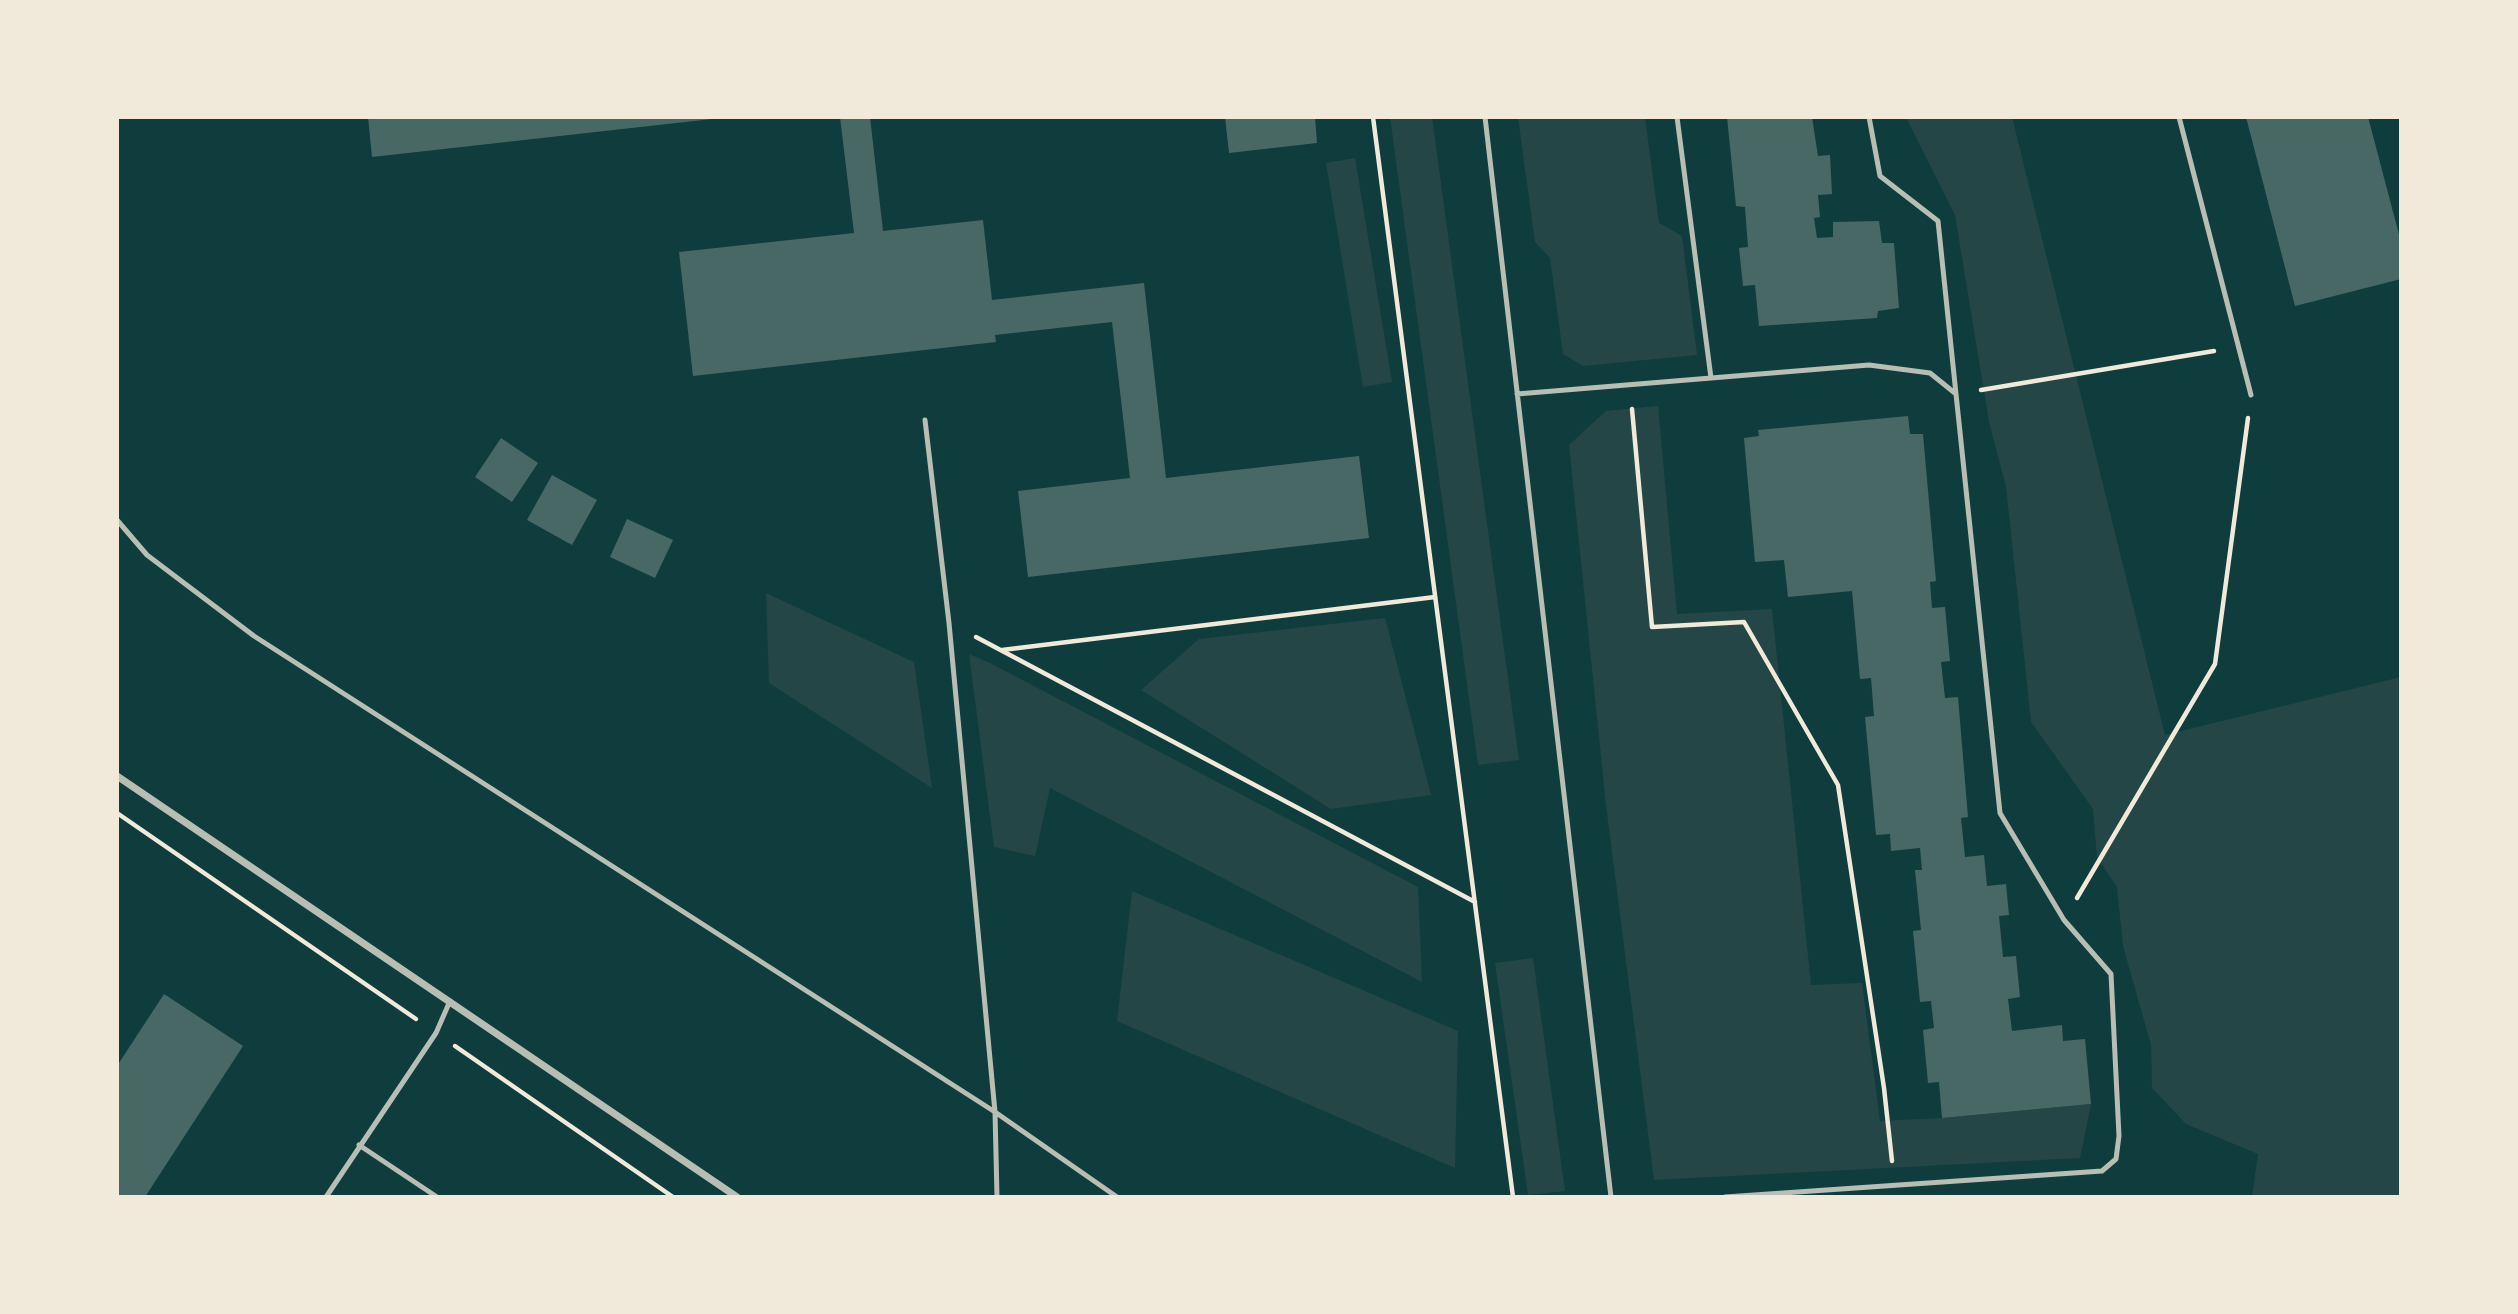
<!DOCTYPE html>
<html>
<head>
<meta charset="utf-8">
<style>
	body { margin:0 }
	#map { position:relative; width:2518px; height:1314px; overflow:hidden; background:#0f3d3e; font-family:Ubuntu,sans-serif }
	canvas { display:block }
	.frame { position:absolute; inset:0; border:119px solid #f1e9da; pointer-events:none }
</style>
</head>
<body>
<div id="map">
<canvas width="2518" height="1314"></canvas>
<div class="frame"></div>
</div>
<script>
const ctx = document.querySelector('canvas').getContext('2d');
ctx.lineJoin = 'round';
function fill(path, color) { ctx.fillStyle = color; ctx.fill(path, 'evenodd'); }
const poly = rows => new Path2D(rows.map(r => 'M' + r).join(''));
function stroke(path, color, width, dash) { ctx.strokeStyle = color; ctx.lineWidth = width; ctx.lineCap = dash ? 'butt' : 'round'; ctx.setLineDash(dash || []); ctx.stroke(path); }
const green = poly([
	[1390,117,1432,117,1519,760,1478,765],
	[1518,117,1645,117,1659,223,1682,236,1697,355,1583,366,1563,354,1550,258,1535,242],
	[1906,117,2012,117,2165,735,2401,677,2401,1197,2252,1197,2258,1154,2186,1124,2152,1088,2151,1045,2123,946,2117,887,2097,857,2093,809,2031,722,2006,486,1989,422,1955,215],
	[1355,158,1392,382,1363,387,1326,163],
	[1658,406,1677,614,1772,609,1811,985,1862,983,1880,1121,1942,1118,2091,1104,2080,1158,1654,1180,1606,805,1569,445,1606,411],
	[766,593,914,662,932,788,769,683],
	[1385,618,1431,795,1331,809,1141,690,1199,639],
	[969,654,990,663,1418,887,1422,982,1050,788,1035,856,994,847],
	[1132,891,1458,1031,1455,1168,1117,1021],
	[1533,958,1565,1191,1528,1195,1495,963]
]);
const building = poly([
	[368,117,712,117,712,119,372,157],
	[840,117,870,117,883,231,983,220,992,300,1144,283,1166,478,1359,456,1369,538,1028,577,1018,491,1130,478,1112,322,995,335,996,342,693,376,679,252,854,233],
	[1225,117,1315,117,1317,143,1229,153],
	[1727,117,1812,117,1818,156,1830,155,1832,194,1818,195,1820,217,1814,218,1817,238,1833,237,1833,222,1879,221,1882,243,1894,243,1899,308,1878,311,1877,318,1759,326,1755,285,1743,286,1739,248,1748,247,1745,207,1736,206],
	[2246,117,2368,117,2401,242,2401,279,2295,306],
	[1908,416,1910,434,1923,434,1936,581,1930,582,1932,608,1945,607,1950,661,1941,662,1945,698,1958,697,1968,817,1961,818,1965,857,1984,855,1987,886,2006,884,2009,915,1999,916,2003,957,2016,956,2020,997,2008,999,2012,1031,2062,1025,2063,1041,2085,1039,2091,1104,1942,1118,1939,1082,1928,1083,1923,1030,1934,1028,1931,1001,1920,1002,1913,931,1921,930,1915,870,1922,870,1920,848,1891,851,1890,834,1876,835,1865,717,1874,716,1871,678,1860,679,1852,591,1788,597,1784,560,1755,562,1744,438,1759,436,1758,430],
	[501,438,538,463,512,502,475,477],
	[552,475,597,500,572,545,527,520],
	[627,519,673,540,655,578,610,557],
	[164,994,243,1046,145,1197,117,1197,117,1066]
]);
const path = poly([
	[1373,117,1513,1197],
	[1981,390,2214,351],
	[1632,409,1652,627,1744,622,1838,785,1884,1088,1892,1161],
	[976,637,1475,902],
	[1002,650,1435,597],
	[117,813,416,1019],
	[2077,898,2215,664,2248,418],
	[455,1046,673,1197]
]);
const service = poly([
	[1485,117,1611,1197],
	[1677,117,1711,378],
	[1869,117,1880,176,1938,221,1956,394],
	[2179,117,2251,395],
	[1517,394,1869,365,1930,373,1956,394,2000,813,2064,920,2111,974,2119,1136,2116,1159,2102,1171,1725,1197],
	[925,420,949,623,995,1112,997,1197],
	[117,520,147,555,254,636,995,1112,1117,1197],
	[359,1145,437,1197],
	[326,1197,436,1033,450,1001]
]);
const minor = poly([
	[117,776,737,1197]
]);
fill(green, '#244646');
fill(building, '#486865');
stroke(path, '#f1e9da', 4.5);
stroke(service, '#b8beb3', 5);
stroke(minor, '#b8beb3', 7);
</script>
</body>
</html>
